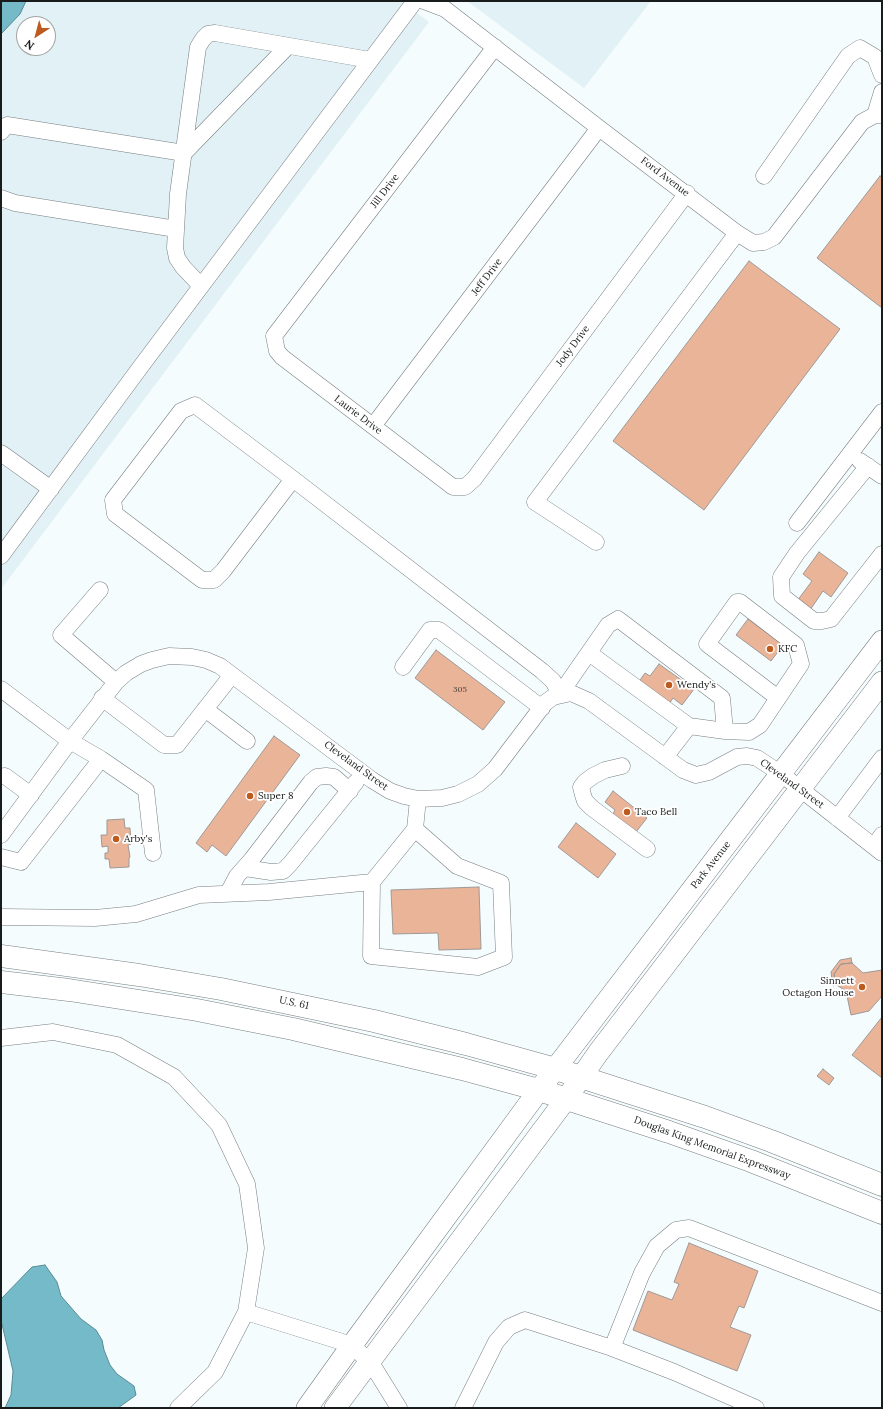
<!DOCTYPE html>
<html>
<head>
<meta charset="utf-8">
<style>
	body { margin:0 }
	#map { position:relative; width:883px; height:1409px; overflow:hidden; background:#f5fcfe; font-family:Lora,serif }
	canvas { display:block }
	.frame { position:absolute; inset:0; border:2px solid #191c1c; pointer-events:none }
	.north { position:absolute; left:16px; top:16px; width:40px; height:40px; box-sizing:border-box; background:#fff; border:1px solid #a3a4a4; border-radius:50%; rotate:216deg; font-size:11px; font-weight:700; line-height:16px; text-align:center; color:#191c1c }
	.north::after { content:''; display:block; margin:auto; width:14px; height:18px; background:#bd5b1e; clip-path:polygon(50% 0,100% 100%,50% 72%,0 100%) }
</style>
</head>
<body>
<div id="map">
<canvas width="883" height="1409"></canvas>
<div class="frame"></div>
<div class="north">N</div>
</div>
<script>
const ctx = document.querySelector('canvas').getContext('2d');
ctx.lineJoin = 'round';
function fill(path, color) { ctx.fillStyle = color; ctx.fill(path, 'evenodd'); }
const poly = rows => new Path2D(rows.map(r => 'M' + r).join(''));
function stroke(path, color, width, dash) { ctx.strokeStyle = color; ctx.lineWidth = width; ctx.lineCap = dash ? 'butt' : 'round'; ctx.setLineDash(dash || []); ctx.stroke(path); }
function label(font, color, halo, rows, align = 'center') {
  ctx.font = font + ' Lora,serif'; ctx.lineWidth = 3.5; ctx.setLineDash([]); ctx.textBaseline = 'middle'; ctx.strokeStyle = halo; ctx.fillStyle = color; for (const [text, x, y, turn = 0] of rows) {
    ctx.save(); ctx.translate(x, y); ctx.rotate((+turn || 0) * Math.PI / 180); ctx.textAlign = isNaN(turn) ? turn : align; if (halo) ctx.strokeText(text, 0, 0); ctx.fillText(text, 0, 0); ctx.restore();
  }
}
const built = poly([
	[1,1,401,1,429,22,1,589],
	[24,24,48,24,48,48,24,48],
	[467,1,651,1,584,88]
]);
const water = poly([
	[1,1,26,1,20,14,1,34,1,1],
	[45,1265,57,1282,61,1296,81,1319,96,1330,102,1340,104,1350,110,1365,117,1374,134,1386,136,1395,118,1408,5,1408,11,1395,13,1371,1,1320,1,1299,32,1267,45,1265]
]);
const building = poly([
	[880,176,882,177,882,308,817,258,880,176],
	[749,261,840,329,704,510,613,441,749,261],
	[819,552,848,573,831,597,823,591,810,610,797,601,812,581,803,574,819,552],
	[748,619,783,645,771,661,736,635,748,619],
	[436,650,505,702,483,730,415,678,436,650],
	[659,664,694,689,682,705,673,698,669,704,638,683,645,673,650,676,659,664],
	[274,736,300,755,226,856,212,845,207,852,196,843,274,736],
	[613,791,647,818,636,832,613,814,615,810,605,802,613,791],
	[124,819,125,828,130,828,131,844,128,845,130,857,129,858,129,867,110,868,109,859,105,859,105,853,108,853,108,846,102,847,101,835,107,835,107,820,124,819],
	[576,823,616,854,598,878,558,847,576,823],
	[479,887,481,949,439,950,438,933,393,934,391,890,479,887],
	[851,958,852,963,841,964,834,974,836,984,833,986,831,972,840,960,851,958],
	[852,963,863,973,882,970,882,996,869,1011,851,1015,846,991,835,984,834,974,841,964,852,963],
	[882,1017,882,1078,852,1055,882,1017],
	[823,1069,834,1078,829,1085,817,1076,823,1069],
	[689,1243,758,1271,744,1308,739,1306,730,1327,751,1335,737,1371,633,1330,648,1291,672,1300,679,1284,674,1282,689,1243]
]);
const minor = poly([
	[424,1,445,9,599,128,737,233,753,243,764,242,774,237,862,122,875,115,882,115],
	[495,47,274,336,277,351,282,357,453,487,465,487,474,479,687,193],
	[875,115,882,92],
	[1,132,7,125,184,153,288,46],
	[764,176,848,56,860,48,875,57,882,75],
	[1,198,15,203,176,229],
	[201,286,183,267,177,258,175,248,178,194,198,47,203,39,208,34,215,33,370,60],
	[373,426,599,128],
	[1,453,51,489],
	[860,461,882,476],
	[868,466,797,553,781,577,782,596,814,621,822,621,831,619,882,554],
	[293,479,223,571,214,580,202,580,115,514,113,500,181,411,195,405,293,479,542,671,553,681,560,694],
	[797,523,882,412],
	[596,542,535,502,737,233],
	[1,556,139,369,415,1],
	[100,590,61,635,116,682],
	[589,653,689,726],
	[403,667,430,630,439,630,542,708],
	[1,689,70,741,101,759,146,790,153,853],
	[560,694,608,625,618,619,722,698,725,731],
	[102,698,164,745,177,745,232,675],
	[205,709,247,741],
	[665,757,689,726,725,731,749,732,760,725,801,664,796,645,740,602,737,602,707,644,778,698],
	[622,766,605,770,593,776,585,782,581,787,583,795,585,801,592,808,647,849],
	[5,776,31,795],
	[837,818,882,758],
	[415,829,457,866,501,883,504,957,478,967,371,956,372,882,415,829,418,799],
	[1,835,70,741,116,682,126,673,141,664,152,660,169,656,192,657,206,660,220,666,372,780,390,791,404,796,418,799,442,798,458,794,478,784,495,769,545,703,553,697,571,693,589,701,683,770,696,775,709,772,737,757,747,756,757,758,780,773,882,853],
	[874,846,882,835],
	[1,857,21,862,101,759],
	[245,868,271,872,283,871,290,864,356,782],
	[228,893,237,876,252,859,311,782,317,777,326,776,334,777,350,791],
	[1,917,95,918,136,914,199,895,269,892,372,882],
	[1,1038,53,1032,117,1045,174,1077,219,1125,247,1184,256,1248,246,1312,215,1372,178,1408],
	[246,1312,352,1345,373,1366,399,1408],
	[612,1348,642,1273,657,1246,676,1230,689,1228,882,1303],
	[463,1408,496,1342,509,1327,525,1320,612,1348,674,1372,756,1408]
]);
const major = poly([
	[307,1408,352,1345,539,1090,882,641],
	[335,1408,566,1099,598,1053,882,682]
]);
const highway = poly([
	[1,956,139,975,221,989,374,1021,466,1044,556,1069,705,1117,771,1141,882,1185],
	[1,982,69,990,197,1010,293,1029,462,1069,539,1090,669,1132,751,1161,882,1213]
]);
const markers = [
	[770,649,4,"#bd5b1e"],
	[669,685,4,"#bd5b1e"],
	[250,796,4,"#bd5b1e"],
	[627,812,4,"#bd5b1e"],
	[116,839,4,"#bd5b1e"],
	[862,987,4,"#bd5b1e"]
];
const numberNames = [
	["305",460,690]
];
const streetNames = [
	["Ford Avenue",665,177,37],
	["Jill Drive",385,191,-53],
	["Jeff Drive",487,277,-53],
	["Jody Drive",573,346,-53],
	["Laurie Drive",358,415,37],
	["Cleveland Street",356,766,36],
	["Cleveland Street",792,784,36],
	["Park Avenue",711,865,-52],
	["U.S. 61",294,1003,12],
	["Douglas King Memorial Expressway",712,1148,20]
];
const poiNames = [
	["KFC",778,649],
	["Wendy's",677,685],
	["Super 8",258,796],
	["Taco Bell",635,812],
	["Arby's",124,839],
	["Sinnett",854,981,"right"],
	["Octagon House",854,993,"right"]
];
fill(built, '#e1f1f5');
fill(water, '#75bac9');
stroke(water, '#598b95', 1);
fill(building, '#eab499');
stroke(building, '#9e9896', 1);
stroke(minor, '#787e80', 17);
stroke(major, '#787e80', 22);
stroke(highway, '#787e80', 23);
stroke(minor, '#fff', 16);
stroke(major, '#fff', 21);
stroke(highway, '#fff', 22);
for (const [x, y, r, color] of markers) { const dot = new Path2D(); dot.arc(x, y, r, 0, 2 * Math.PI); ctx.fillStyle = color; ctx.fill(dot); stroke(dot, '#fff', 1.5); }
label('8px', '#4d423b', null, numberNames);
label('10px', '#191c1c', '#fff', streetNames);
label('10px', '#191c1c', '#fff', poiNames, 'left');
</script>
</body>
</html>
